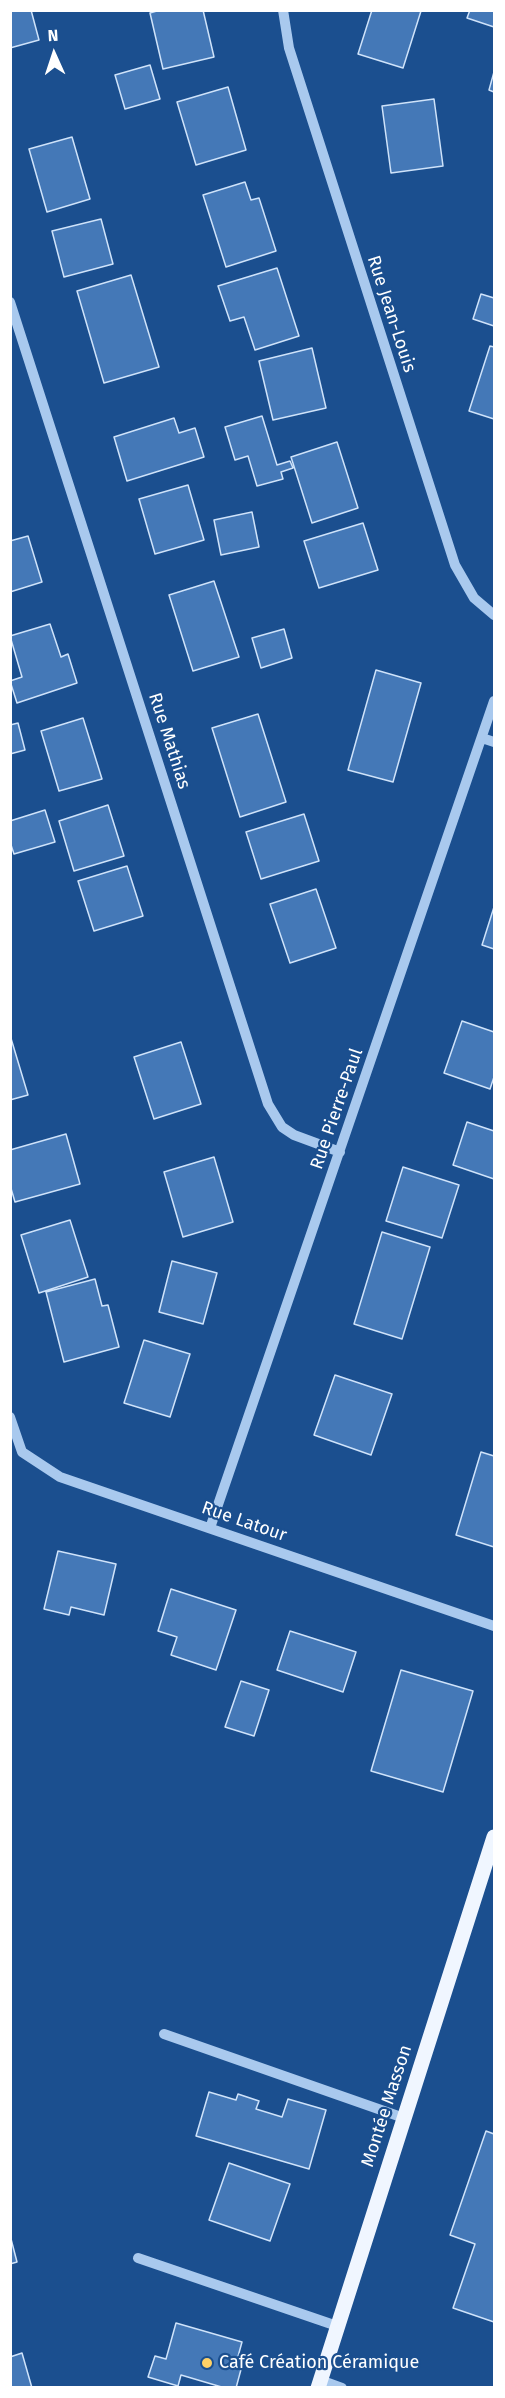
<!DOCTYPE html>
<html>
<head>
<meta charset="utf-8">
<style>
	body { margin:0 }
	#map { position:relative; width:505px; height:2398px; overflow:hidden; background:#1b4f8f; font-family:"Fira Sans",sans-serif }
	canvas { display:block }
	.frame { position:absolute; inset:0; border:12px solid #fff; pointer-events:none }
	.north { position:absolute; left:24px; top:24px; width:60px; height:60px; -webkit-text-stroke:4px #1b4f8f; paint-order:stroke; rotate:357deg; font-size:16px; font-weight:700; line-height:24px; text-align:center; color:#fff }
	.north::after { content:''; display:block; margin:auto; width:21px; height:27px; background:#fff; clip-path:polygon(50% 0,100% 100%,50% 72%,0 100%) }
</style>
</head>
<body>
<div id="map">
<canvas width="505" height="2398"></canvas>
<div class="frame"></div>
<div class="north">N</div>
</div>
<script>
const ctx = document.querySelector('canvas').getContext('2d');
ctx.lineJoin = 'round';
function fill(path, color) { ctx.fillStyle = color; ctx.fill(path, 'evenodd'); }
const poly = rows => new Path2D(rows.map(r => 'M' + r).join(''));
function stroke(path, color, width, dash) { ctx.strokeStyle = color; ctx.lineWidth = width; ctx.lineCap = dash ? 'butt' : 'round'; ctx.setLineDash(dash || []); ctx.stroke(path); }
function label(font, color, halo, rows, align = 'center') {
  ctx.font = font + ' "Fira Sans",sans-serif'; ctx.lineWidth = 4.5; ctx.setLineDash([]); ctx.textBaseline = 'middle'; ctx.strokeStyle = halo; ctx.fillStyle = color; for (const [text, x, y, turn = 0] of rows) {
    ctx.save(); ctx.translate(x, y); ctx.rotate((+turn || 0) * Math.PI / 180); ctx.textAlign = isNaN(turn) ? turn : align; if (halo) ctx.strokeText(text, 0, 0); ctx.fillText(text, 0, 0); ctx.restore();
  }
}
const building = poly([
	[10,10,31,10,39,40,10,48,10,10],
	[160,10,203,10,214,57,163,69,150,13,160,10],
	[372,10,421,11,403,68,358,54,372,10],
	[470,10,494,10,494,27,467,18,470,10],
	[150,65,160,99,125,109,115,75,150,65],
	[494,72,494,92,489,90,494,72],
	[228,87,246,150,196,165,177,102,228,87],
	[434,99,443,166,391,173,382,106,434,99],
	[72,137,90,199,47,212,29,149,72,137],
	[245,182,251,200,259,198,276,251,226,267,203,195,245,182],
	[101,219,113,264,64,277,52,231,101,219],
	[277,268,299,336,255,350,244,317,230,321,218,286,277,268],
	[131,275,159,367,104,383,77,291,131,275],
	[481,294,494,298,494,295,494,326,473,319,481,294],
	[490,346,494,347,494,419,469,411,490,346],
	[312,348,326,408,273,420,259,361,312,348],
	[262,416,277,465,290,461,293,468,281,472,283,479,257,486,248,456,235,460,225,427,262,416],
	[174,418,179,433,195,428,204,457,127,481,114,437,174,418],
	[337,442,358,508,312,523,291,457,337,442],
	[188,485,204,540,155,554,139,499,188,485],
	[252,512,259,547,221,555,214,520,252,512],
	[363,523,378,570,319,588,304,541,363,523],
	[28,536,42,582,10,592,10,541,28,536],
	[214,581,239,657,193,671,169,595,214,581],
	[50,624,61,657,68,654,77,683,17,703,10,681,22,677,10,636,50,624],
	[284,629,292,658,261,668,252,638,284,629],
	[376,670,421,683,393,782,348,770,376,670],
	[258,714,286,802,240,817,212,728,258,714],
	[83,718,102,779,59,791,41,731,83,718],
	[18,723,25,750,10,754,10,725,18,723],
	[108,805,124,856,74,871,59,821,108,805],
	[45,810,55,842,14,854,10,842,10,821,45,810],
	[304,814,319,861,261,879,246,832,304,814],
	[127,866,143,916,94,931,78,881,127,866],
	[316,889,336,948,290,963,270,904,316,889],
	[494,907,494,949,482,945,494,907],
	[462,1021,494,1032,494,1077,490,1089,444,1073,462,1021],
	[10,1035,28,1095,10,1100,10,1035],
	[181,1042,201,1104,154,1119,134,1057,181,1042],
	[467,1122,494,1131,494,1179,453,1165,467,1122],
	[66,1134,80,1184,15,1202,10,1185,10,1150,66,1134],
	[214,1157,233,1222,183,1237,164,1172,214,1157],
	[403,1167,459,1185,442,1238,386,1221,403,1167],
	[70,1220,88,1277,39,1293,21,1235,70,1220],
	[382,1232,430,1247,402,1339,354,1324,382,1232],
	[172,1261,217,1273,203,1324,159,1312,172,1261],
	[95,1279,102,1306,108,1305,119,1347,64,1362,46,1292,95,1279],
	[144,1340,190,1354,170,1417,124,1403,144,1340],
	[335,1375,392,1394,371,1455,314,1435,335,1375],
	[481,1452,494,1456,494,1547,456,1535,481,1452],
	[58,1551,116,1564,104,1615,71,1607,69,1615,44,1609,58,1551],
	[171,1589,236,1610,216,1670,171,1655,177,1637,158,1631,171,1589],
	[290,1631,356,1652,343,1692,277,1670,290,1631],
	[401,1670,473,1691,443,1792,371,1771,401,1670],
	[241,1681,269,1690,254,1736,225,1727,241,1681],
	[209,2092,236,2100,238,2094,259,2101,256,2109,282,2117,288,2099,326,2110,309,2169,196,2136,209,2092],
	[486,2131,494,2134,494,2322,453,2308,475,2244,450,2235,486,2131],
	[229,2163,290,2184,270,2241,209,2220,229,2163],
	[10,2235,17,2262,10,2264,10,2235],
	[176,2323,242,2342,237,2360,243,2362,236,2388,225,2388,181,2375,178,2386,148,2377,155,2356,166,2359,176,2323],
	[22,2353,32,2388,10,2388,10,2357,22,2353]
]);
const minor = poly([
	[283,10,289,48,455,565,474,598,494,615],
	[10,302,268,1104,282,1127,294,1135,340,1152],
	[482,738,494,742],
	[10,1417,22,1452,60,1477,494,1626],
	[210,1528,494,701],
	[164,2034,404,2118],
	[138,2258,337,2326],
	[320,2380,342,2388]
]);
const major = poly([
	[318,2388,494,1837]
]);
const markers = [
	[207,2363,6,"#ffd166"]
];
const streetNames = [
	["Rue Jean-Louis",391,314,72],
	["Rue Mathias",169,741,72],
	["Rue Pierre-Paul",337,1109,-71],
	["Rue Latour",244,1522,19],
	["Montée Masson",387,2106,-72]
];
const poiNames = [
	["Café Création Céramique",219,2363]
];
fill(building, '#4478b7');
stroke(building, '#cfe3fa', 1.5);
stroke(minor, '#a9c9ee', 10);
stroke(major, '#f0f6ff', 15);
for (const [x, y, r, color] of markers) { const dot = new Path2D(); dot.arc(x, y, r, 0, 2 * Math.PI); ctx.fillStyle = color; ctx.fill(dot); stroke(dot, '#1b4f8f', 2); }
label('18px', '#fff', '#1b4f8f', streetNames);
label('18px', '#fff', '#1b4f8f', poiNames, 'left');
</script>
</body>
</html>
